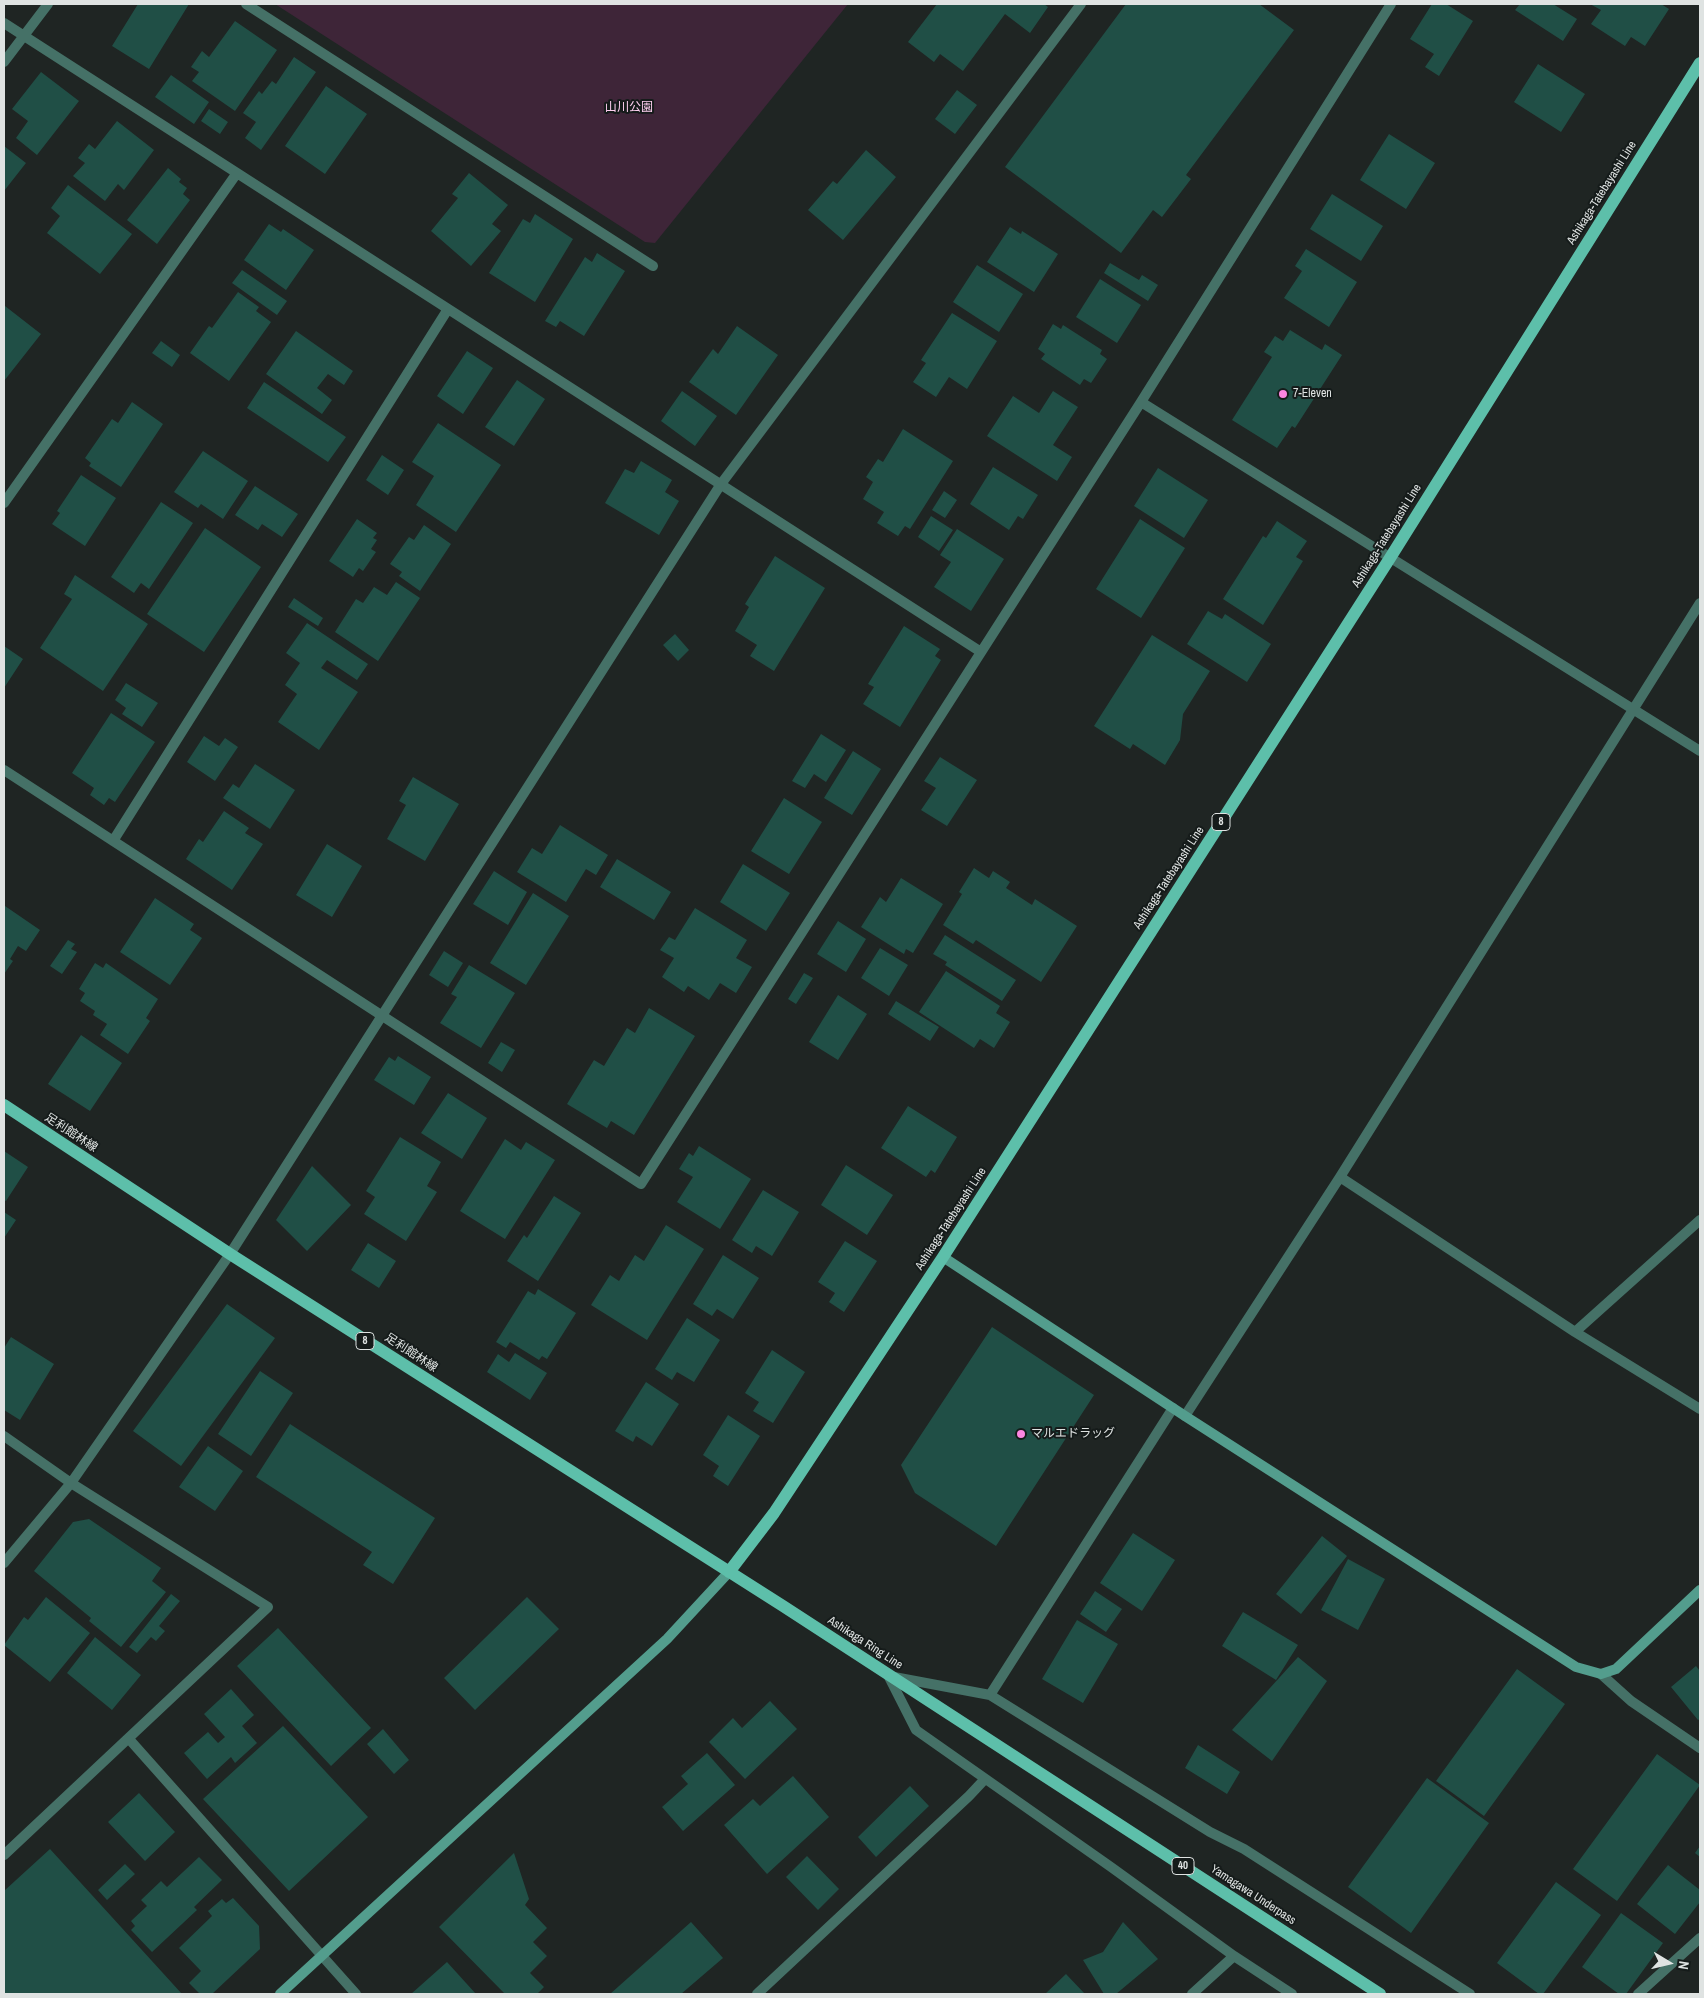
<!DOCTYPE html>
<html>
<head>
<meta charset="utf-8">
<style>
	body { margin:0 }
	#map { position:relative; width:1704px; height:1998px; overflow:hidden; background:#1f2523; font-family:"Archivo Narrow",sans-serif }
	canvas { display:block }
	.frame { position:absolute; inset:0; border:5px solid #dfe3e2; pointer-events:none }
	.north { position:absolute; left:1644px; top:1938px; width:50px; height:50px; -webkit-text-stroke:4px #151b1a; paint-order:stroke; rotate:99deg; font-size:14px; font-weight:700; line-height:20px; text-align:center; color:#dfe3e2 }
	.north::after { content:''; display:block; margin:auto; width:18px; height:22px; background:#dfe3e2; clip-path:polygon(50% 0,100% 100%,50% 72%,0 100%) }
</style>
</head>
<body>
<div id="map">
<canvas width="1704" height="1998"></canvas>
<div class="frame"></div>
<div class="north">N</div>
</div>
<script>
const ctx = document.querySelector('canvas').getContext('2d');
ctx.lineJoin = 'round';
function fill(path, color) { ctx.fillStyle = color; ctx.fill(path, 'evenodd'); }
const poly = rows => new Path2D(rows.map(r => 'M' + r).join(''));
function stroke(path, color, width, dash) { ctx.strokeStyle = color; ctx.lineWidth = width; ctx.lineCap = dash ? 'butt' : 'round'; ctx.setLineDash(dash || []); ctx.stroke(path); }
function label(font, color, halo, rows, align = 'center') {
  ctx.font = font + ' "Archivo Narrow","Noto Sans JP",sans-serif'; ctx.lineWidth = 4; ctx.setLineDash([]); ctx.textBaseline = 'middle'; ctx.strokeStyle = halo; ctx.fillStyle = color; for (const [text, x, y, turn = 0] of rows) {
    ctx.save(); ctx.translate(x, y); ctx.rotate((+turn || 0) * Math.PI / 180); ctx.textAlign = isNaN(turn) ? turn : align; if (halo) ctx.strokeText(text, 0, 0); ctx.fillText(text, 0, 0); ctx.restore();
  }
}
const green = poly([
	[275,4,848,4,655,243,645,242]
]);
const building = poly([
	[138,4,189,4,149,69,112,46],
	[937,4,1044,4,1048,7,1030,33,1005,14,963,71,940,54,934,62,908,42],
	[1126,4,1259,4,1294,30,1186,175,1191,179,1162,217,1153,210,1121,253,1005,167],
	[1432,4,1446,4,1473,21,1439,76,1425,67,1434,54,1410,39],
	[1520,4,1553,4,1577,19,1563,41,1515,10],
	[1590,4,1661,4,1669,9,1645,46,1631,37,1625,46,1591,24,1601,10],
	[235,21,277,50,235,111,192,81,199,72,191,67,202,51,209,57],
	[294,57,316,72,261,150,245,138,256,122,243,113,259,91,262,94,272,81,276,84],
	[1538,64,1585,94,1561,132,1514,102],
	[41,72,79,101,37,155,16,138,28,121,12,109],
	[171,75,209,102,194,124,155,97],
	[326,86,367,114,325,174,285,146],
	[957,90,977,105,955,134,935,119],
	[209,109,228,122,220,134,201,121],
	[117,121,154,150,124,190,118,184,105,201,73,176,85,163,78,158,89,144,95,149],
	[1389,134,1435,163,1406,209,1360,180],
	[4,146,26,163,4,191],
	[866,150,896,177,843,240,808,210,833,181,837,184],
	[168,168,181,179,179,182,187,188,183,194,190,200,157,244,127,220],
	[469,173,508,205,492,224,501,231,471,266,431,231,458,198,452,194],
	[68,185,132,234,100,274,47,233,60,216,51,208],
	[1332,194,1383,226,1361,261,1310,229],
	[535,214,573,239,535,302,489,273,523,219,530,223],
	[269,224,281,232,283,229,314,250,286,290,244,260],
	[1010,227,1021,234,1022,231,1058,254,1034,292,987,262],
	[1306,249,1357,282,1329,327,1284,298,1302,271,1295,266],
	[597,253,625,271,584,336,560,321,556,327,545,321,585,257,592,262],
	[1110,263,1139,280,1142,275,1158,285,1148,301,1104,273],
	[977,265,1023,294,999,332,953,302],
	[242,270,287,301,277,315,232,283],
	[1100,279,1141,305,1117,343,1076,317],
	[238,292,259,307,256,311,271,322,229,381,190,353,209,326,212,328],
	[5,306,41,334,4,381,4,307],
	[952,313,997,341,967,389,949,377,936,397,913,382,926,363,921,360],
	[1053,324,1061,329,1063,325,1102,350,1100,354,1107,359,1091,383,1084,379,1080,385,1041,359,1045,354,1038,349],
	[737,326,778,355,736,415,689,382,713,349,718,354],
	[1290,330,1322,350,1325,344,1342,355,1295,428,1292,426,1277,448,1232,420,1272,357,1264,352,1275,336,1283,341],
	[296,331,353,371,344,385,328,374,317,388,332,400,322,414,266,374],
	[161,341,180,355,172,367,152,353],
	[467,351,493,368,463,414,437,396],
	[517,380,545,399,514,446,485,427],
	[264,382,346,437,328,462,247,408],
	[682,391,717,416,695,446,661,421],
	[1053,391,1078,407,1053,445,1072,457,1057,481,987,436,1013,396,1039,413],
	[132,402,163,424,121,487,89,466,91,463,85,458,112,419,118,423],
	[438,423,501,465,456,532,416,505,434,476,412,462],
	[903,429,953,461,910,529,905,526,898,536,877,523,884,512,863,499,873,482,866,477,878,459,883,462],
	[203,451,248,481,223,519,201,504,198,508,174,492],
	[382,455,404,470,388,495,366,480],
	[641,461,672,480,665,492,679,501,659,535,605,503,625,469,634,473],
	[993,467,1038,495,1023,519,1018,516,1009,530,970,504],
	[1158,468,1208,500,1184,538,1134,506],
	[81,475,116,498,85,546,52,524,60,513,57,511],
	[255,486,298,514,282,537,262,524,258,530,235,515],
	[944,491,957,500,945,518,932,510],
	[161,502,193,523,149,589,141,583,134,593,111,577],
	[931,516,953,530,939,551,918,537],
	[357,519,377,533,373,538,377,540,371,549,376,552,363,571,359,568,353,577,329,561],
	[1140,519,1185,548,1141,618,1096,589],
	[1277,521,1307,541,1296,557,1303,561,1263,625,1223,599,1263,536,1266,538],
	[424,525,451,544,420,591,399,576,402,572,390,564,409,537,414,540],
	[205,528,261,567,204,652,147,614],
	[957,529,1004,559,971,611,934,587,951,562,940,555],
	[775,556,825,588,774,671,750,656,757,645,735,631,749,607,745,604],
	[75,575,148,624,103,691,40,648,72,599,64,594],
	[396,582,420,598,378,661,335,632,356,599,363,603,374,587,387,595],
	[294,598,323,618,318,626,288,607],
	[1208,611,1222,619,1225,614,1271,644,1247,682,1187,644],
	[307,623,368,664,357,680,327,660,321,668,358,692,319,750,278,722,297,694,285,685,300,663,286,653],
	[904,626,940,649,935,656,941,660,900,727,863,704,874,687,868,684],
	[675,634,689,650,678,661,663,645],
	[1152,635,1210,671,1183,714,1180,740,1165,765,1133,744,1130,749,1094,726],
	[4,646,23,659,4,688],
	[126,683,158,703,142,727,122,714,126,708,115,700],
	[111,713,155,742,115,802,109,798,104,805,90,795,94,788,72,773],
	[821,734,846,750,826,782,814,774,805,788,792,781],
	[204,736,219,746,225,738,238,747,215,781,187,762],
	[853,751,881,769,852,815,824,798],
	[940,757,977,780,947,826,921,810,936,788,924,781],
	[255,764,295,790,270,829,223,798,233,784,239,788],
	[413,777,459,804,425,861,387,839,406,805,399,801],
	[784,798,822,822,789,874,751,851],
	[224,811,249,828,245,833,263,844,232,890,186,859,199,839,203,842],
	[560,825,608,855,596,875,586,869,566,902,517,872,532,848,542,854],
	[327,844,362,866,332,917,296,895],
	[617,859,671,892,654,920,600,887],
	[743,864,790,893,766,931,720,902],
	[974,868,989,878,993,871,1010,882,1006,888,1032,905,1035,899,1077,926,1041,982,976,940,973,944,943,925,962,894,959,892],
	[494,871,527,892,508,925,473,904],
	[901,878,943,904,913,953,906,949,904,954,861,927,880,897,886,902],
	[533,893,569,916,526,985,490,963],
	[155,898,194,924,190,930,202,938,170,985,120,952],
	[5,906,40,930,26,951,18,946,10,959,13,961,4,974],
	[695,908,747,940,736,958,752,967,736,993,720,983,709,1000,688,986,684,992,662,977,674,958,660,950,669,937,675,940],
	[838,921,866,939,846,972,817,954],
	[945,935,1016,980,1002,1001,945,965,947,962,933,954],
	[68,940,75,944,71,949,77,952,62,974,50,966],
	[880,948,908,965,889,996,861,978],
	[444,951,463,963,448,987,429,975],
	[95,963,103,968,106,963,158,999,146,1018,150,1021,128,1054,100,1035,107,1024,93,1015,95,1011,80,1001,85,993,79,989],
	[469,965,515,993,481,1048,440,1023,457,997,451,994],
	[946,971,1000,1006,996,1013,1010,1022,994,1048,980,1039,974,1048,919,1012],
	[804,973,813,978,796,1004,788,999],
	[838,995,867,1014,838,1060,809,1042],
	[896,1001,939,1027,930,1041,888,1014],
	[649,1008,695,1036,634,1135,611,1121,607,1128,567,1104,594,1060,604,1066,627,1028,635,1033],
	[81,1035,122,1063,90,1111,48,1084],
	[501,1042,515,1050,502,1072,488,1063],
	[398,1056,431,1077,414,1105,374,1080,389,1057,395,1061],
	[448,1093,487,1118,462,1159,421,1133],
	[908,1106,957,1137,935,1173,931,1170,926,1177,881,1148],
	[400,1137,441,1162,427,1186,437,1192,406,1241,364,1214,375,1197,366,1191],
	[505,1139,521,1150,526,1142,555,1160,505,1239,460,1211],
	[699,1146,751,1179,720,1229,677,1202,693,1177,679,1169,689,1153,693,1156],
	[4,1151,28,1167,6,1201,4,1200],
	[846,1165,893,1195,867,1235,821,1205],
	[312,1166,351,1205,307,1251,276,1220],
	[763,1190,799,1212,772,1256,756,1246,752,1253,732,1240],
	[554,1196,581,1213,538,1281,507,1261,524,1235,527,1238],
	[4,1212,16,1220,4,1238],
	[666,1225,704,1249,647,1340,591,1305,610,1275,619,1281,635,1255,644,1261],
	[845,1241,877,1261,844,1312,829,1302,835,1293,818,1282],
	[368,1243,396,1261,379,1288,351,1270],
	[723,1255,759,1278,733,1319,717,1309,712,1316,693,1304],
	[538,1289,576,1313,547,1359,542,1356,539,1360,510,1342,506,1348,496,1342,528,1291,535,1295],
	[227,1304,275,1338,181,1466,133,1431],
	[687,1318,720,1340,694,1382,677,1372,672,1380,655,1369],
	[992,1327,1094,1395,996,1546,915,1493,901,1465],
	[11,1337,54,1364,20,1420,4,1410,4,1348],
	[772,1350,805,1372,773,1423,753,1411,759,1402,745,1393],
	[515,1353,547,1373,530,1400,487,1372,498,1354,509,1362],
	[260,1371,293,1393,251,1456,218,1434],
	[646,1382,679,1404,652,1446,636,1436,633,1442,615,1431],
	[728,1415,760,1436,728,1486,713,1476,719,1466,703,1455],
	[290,1424,435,1518,393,1584,363,1565,372,1552,256,1477],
	[208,1446,243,1471,215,1511,179,1487],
	[89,1519,161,1568,152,1581,166,1592,121,1647,89,1621,91,1618,34,1571,73,1522],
	[1133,1533,1175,1560,1142,1611,1100,1583],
	[1322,1536,1347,1556,1301,1614,1276,1594],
	[1348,1559,1385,1579,1358,1630,1321,1610],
	[1095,1591,1122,1609,1106,1632,1080,1614],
	[171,1594,180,1601,159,1626,165,1631,156,1641,151,1637,137,1653,129,1647],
	[46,1597,90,1633,50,1682,4,1645,24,1617,28,1620],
	[527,1597,559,1629,475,1710,444,1678],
	[1243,1612,1298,1645,1276,1680,1222,1646],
	[1077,1620,1118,1644,1083,1703,1042,1679],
	[278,1628,371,1728,331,1766,237,1666],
	[95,1637,141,1675,112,1710,67,1673],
	[1298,1657,1327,1681,1272,1761,1232,1730],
	[1696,1666,1700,1671,1700,1719,1698,1720,1671,1687],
	[1517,1669,1565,1704,1484,1816,1436,1781],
	[231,1689,254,1715,242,1726,257,1743,235,1763,231,1757,207,1779,184,1753,208,1732,218,1743,225,1737,204,1714],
	[770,1701,797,1729,745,1779,709,1742,733,1718,742,1728],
	[283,1726,368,1817,289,1891,203,1799],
	[383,1729,409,1760,394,1774,367,1744],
	[1198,1745,1240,1772,1227,1794,1185,1768],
	[707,1753,735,1785,683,1831,662,1807,688,1784,681,1776],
	[1657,1754,1700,1785,1617,1901,1573,1869],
	[793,1776,829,1817,767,1874,724,1825,753,1799,760,1806],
	[1427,1778,1489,1823,1411,1933,1348,1887],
	[910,1786,929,1806,876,1857,858,1837],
	[139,1793,175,1832,145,1861,108,1822],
	[1700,1846,1700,1857,1695,1853],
	[50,1849,182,1994,4,1994,4,1891],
	[514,1853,529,1899,525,1905,547,1928,533,1942,547,1956,530,1973,544,1987,537,1994,505,1994,439,1927],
	[807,1856,839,1889,818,1910,786,1877],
	[199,1857,222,1880,194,1907,197,1910,152,1952,131,1930,135,1926,131,1921,147,1906,141,1900,161,1881,167,1887],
	[125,1864,135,1874,107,1900,98,1890],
	[1668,1865,1700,1890,1700,1902,1675,1934,1637,1904],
	[1556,1882,1601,1915,1543,1994,1539,1994,1497,1963],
	[233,1898,259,1926,260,1949,212,1994,200,1994,189,1983,201,1971,179,1948,212,1916,208,1911,222,1899,226,1903],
	[1621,1913,1663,1943,1626,1994,1619,1994,1582,1967],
	[691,1922,723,1958,681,1994,610,1994],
	[1123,1922,1158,1959,1116,1994,1104,1994,1083,1960,1103,1952],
	[447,1962,476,1994,411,1994],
	[1066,1974,1085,1994,1045,1994]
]);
const street = poly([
	[246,4,653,266],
	[4,23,981,652],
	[4,62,48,4],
	[1141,402,1700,751],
	[4,503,237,173],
	[4,770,641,1184,1141,402,1391,4],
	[113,841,448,309],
	[1340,1177,1575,1332,1700,1409],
	[1575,1332,1700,1220],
	[1185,1416,1340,1177,1700,603],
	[4,1436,71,1483,268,1607,4,1855],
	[4,1563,71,1483,230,1254,721,484,1081,4],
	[1601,1674,1631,1701,1700,1748],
	[888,1675,916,1730,1111,1867,1234,1956,1292,1994],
	[894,1677,990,1695,1210,1832,1244,1849,1470,1994],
	[990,1695,1173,1408],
	[129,1739,356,1994],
	[757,1994,969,1796,984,1780],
	[1192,1994,1234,1956],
	[1638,1994,1700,1938]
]);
const secondary = poly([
	[943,1257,1185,1416,1576,1667,1601,1674,1616,1669,1700,1590],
	[280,1994,667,1639,729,1572]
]);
const primary = poly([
	[4,1105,230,1254,783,1606,1380,1994],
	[729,1572,774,1513,943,1257,1390,558,1700,63]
]);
const markers = [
	[1283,394,5,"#fd86e1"],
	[1021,1434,5,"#fd86e1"]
];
const shields = [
	[1221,822,18],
	[365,1341,18],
	[1183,1866,22]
];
const shieldNames = [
	["8",1221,822],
	["8",365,1341],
	["40",1183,1866]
];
const parkNames = [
	["山川公園",629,108]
];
const streetNames = [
	["Ashikaga-Tatebayashi Line",1602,193,-58],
	["Ashikaga-Tatebayashi Line",1387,536,-58],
	["Ashikaga-Tatebayashi Line",1169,878,-57],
	["足利館林線",71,1133,33],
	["Ashikaga-Tatebayashi Line",951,1219,-57],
	["足利館林線",411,1353,33],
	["Ashikaga Ring Line",865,1643,33],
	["Yamagawa Underpass",1253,1895,33]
];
const poiNames = [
	["7-Eleven",1293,394],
	["マルエドラッグ",1031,1434]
];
fill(green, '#3e2538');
fill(building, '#204f46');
stroke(street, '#457167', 10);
stroke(secondary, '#539d8d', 10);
stroke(primary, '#5dbfaa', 12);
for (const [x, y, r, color] of markers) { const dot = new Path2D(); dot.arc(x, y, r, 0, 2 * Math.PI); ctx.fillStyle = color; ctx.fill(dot); stroke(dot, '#151b1a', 2); }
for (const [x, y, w] of shields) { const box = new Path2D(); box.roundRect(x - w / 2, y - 8.5, w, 17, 4); ctx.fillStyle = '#151b1a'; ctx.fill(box); stroke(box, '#dfe3e2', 1); }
label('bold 11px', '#dfe3e2', null, shieldNames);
label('12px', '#ffd0f1', '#151b1a', parkNames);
label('12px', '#dfe3e2', '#151b1a', streetNames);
label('12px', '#dfe3e2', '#151b1a', poiNames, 'left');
</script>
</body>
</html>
